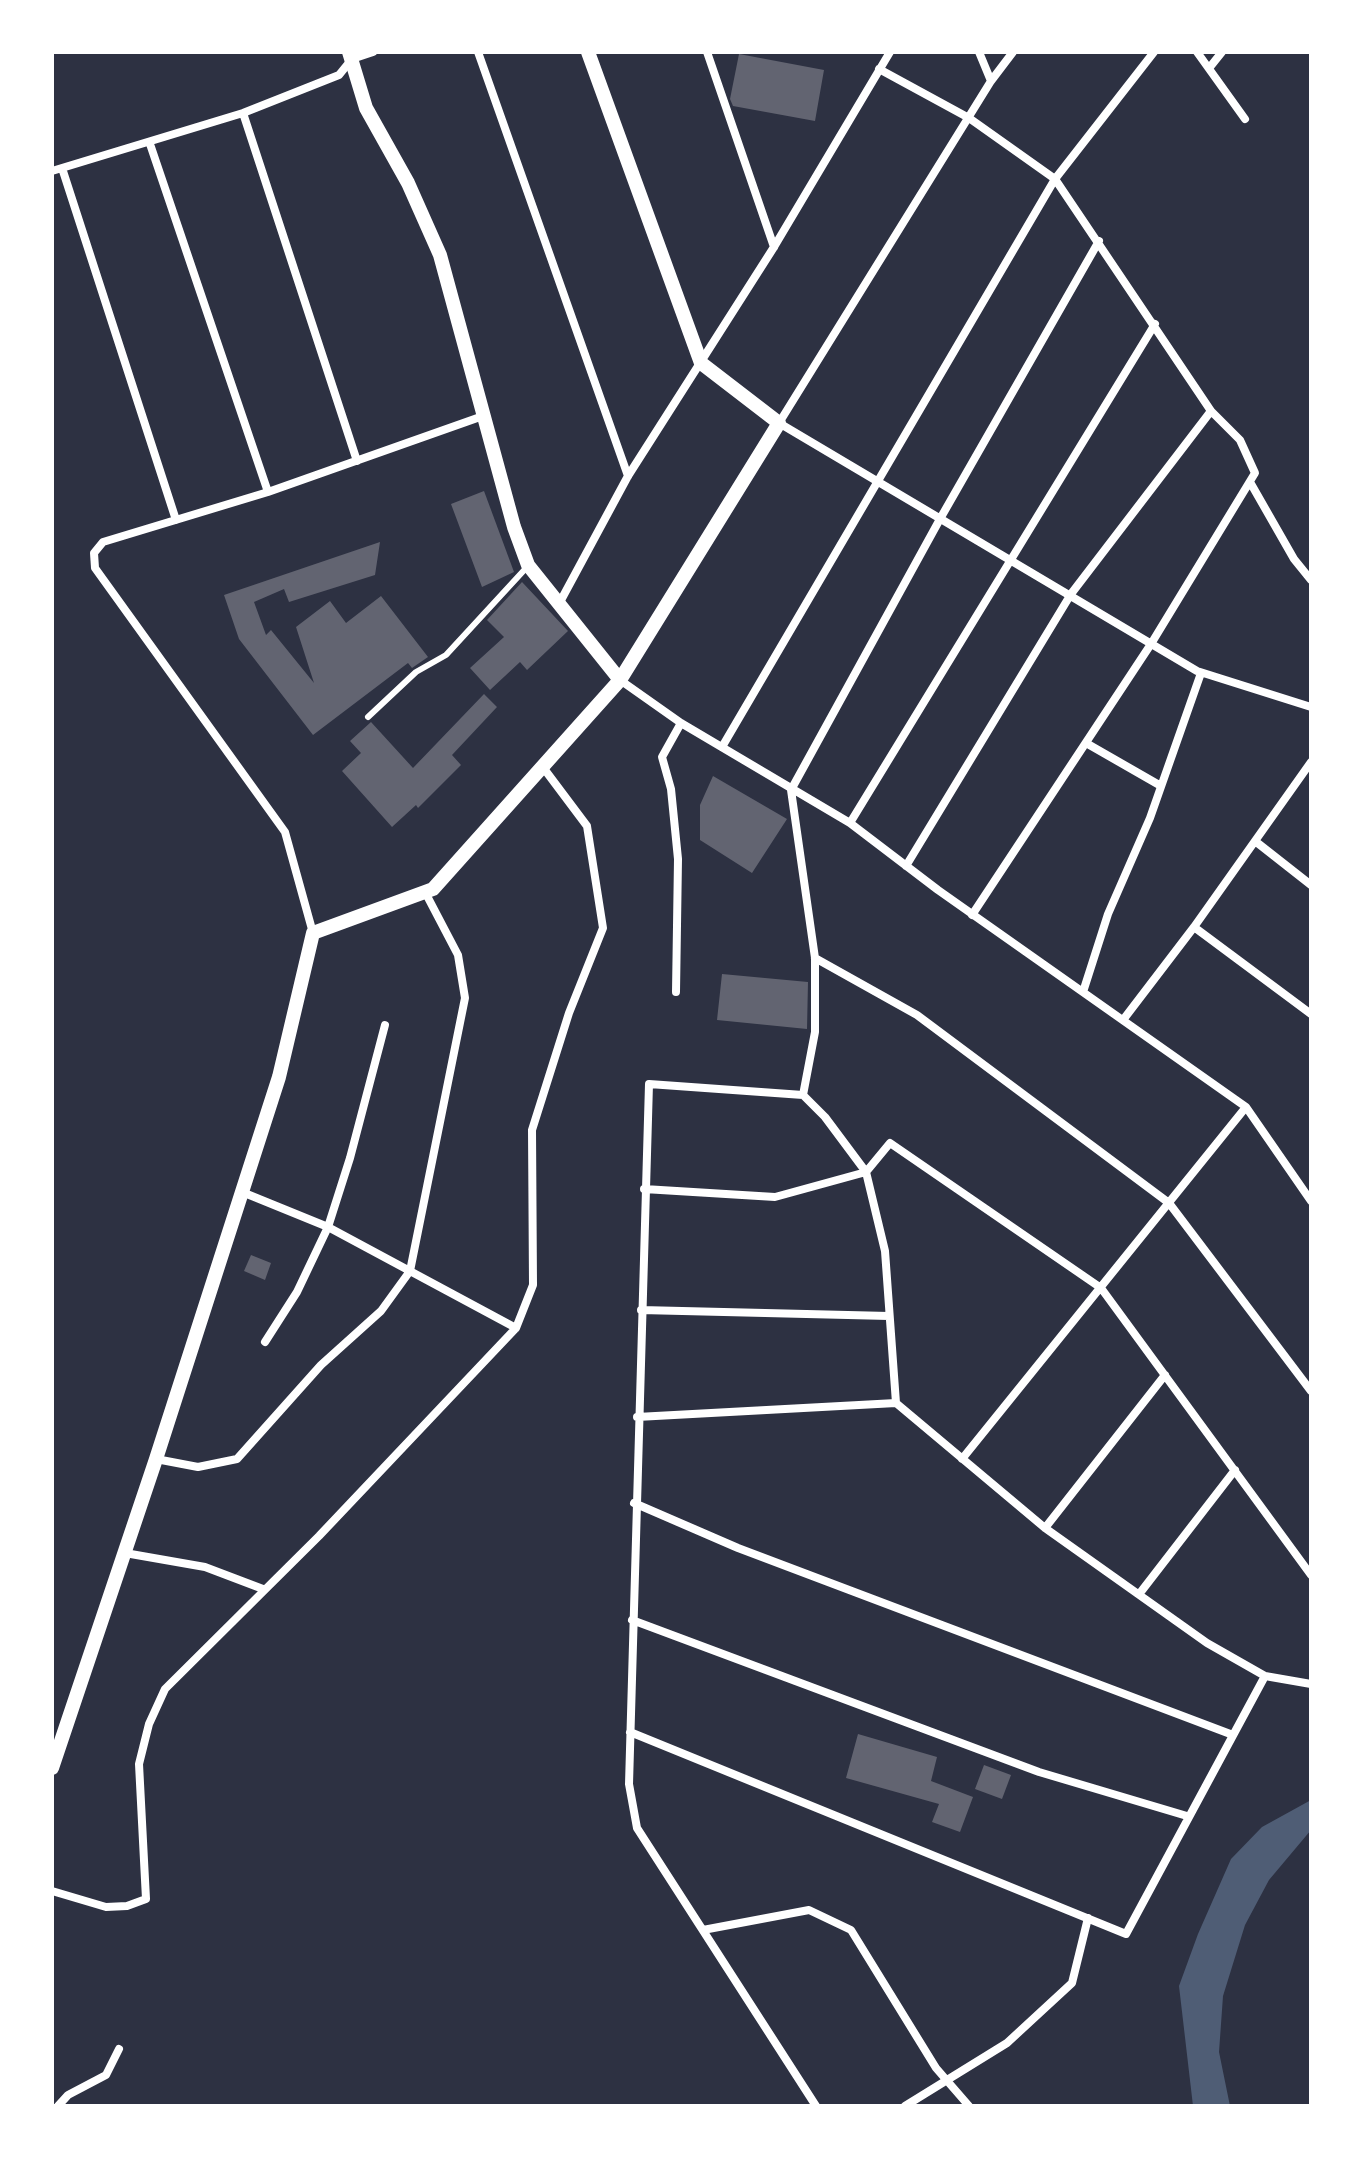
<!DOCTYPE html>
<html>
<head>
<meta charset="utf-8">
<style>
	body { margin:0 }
	#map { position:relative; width:1363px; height:2158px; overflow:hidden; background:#2d3142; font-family:"Alegreya Sans",sans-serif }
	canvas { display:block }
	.frame { position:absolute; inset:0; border:54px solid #fff; pointer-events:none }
</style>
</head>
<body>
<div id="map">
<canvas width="1363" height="2158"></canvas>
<div class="frame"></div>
</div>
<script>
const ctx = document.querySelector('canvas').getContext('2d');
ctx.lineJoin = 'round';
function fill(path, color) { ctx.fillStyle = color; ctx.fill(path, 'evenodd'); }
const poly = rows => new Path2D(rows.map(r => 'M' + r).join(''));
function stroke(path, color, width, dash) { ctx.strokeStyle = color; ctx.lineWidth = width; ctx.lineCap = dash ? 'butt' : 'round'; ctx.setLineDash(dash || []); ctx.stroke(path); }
const water = poly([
	[1311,1800,1311,1830,1269,1880,1245,1925,1223,1996,1219,2052,1230,2106,1193,2106,1179,1986,1198,1934,1231,1859,1262,1827]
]);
const building = poly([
	[739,54,824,70,815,121,733,106,730,99],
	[484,491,514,572,482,587,451,504],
	[380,542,375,575,289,602,284,589,254,602,266,635,271,630,314,683,296,627,330,601,346,623,381,596,428,657,412,668,408,663,313,735,239,639,224,595],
	[522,582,568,631,527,670,520,662,490,690,470,668,504,637,487,620],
	[484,694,497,707,452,755,461,765,418,808,416,805,392,827,342,771,361,753,350,741,371,722,413,768],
	[713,776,787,819,752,873,700,840,700,805],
	[722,974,808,982,807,1029,717,1020],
	[251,1255,271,1263,265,1280,244,1271],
	[858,1734,937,1757,931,1781,973,1797,960,1832,932,1822,939,1804,846,1778],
	[984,1765,1011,1775,1002,1799,975,1789]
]);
const service = poly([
	[368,717,416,672,446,655,527,567]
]);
const minor = poly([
	[478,52,628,476],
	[707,52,774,247],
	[979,52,991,81,779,423,1197,671,1311,707],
	[1197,52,1245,119],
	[1210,67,1222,52],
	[879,69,969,118,1055,179,1211,411,1071,594,906,866],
	[991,81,1013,52],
	[243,113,357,461],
	[150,144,268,492],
	[62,168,176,520],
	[52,171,243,113,339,75,352,59,373,52],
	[1099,241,940,519,791,790,815,958,815,1032,803,1095,825,1117,866,1172,885,1251,896,1403,1045,1528,1207,1643,1265,1676,1311,1684],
	[1250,482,1294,559,1311,580],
	[560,602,628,476,774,247,890,52],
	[620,680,681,723,850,823,938,890,1246,1107,1311,1201],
	[1086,743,1161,786],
	[722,747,1055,179,1154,52],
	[850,823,1155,324],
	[1255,841,1311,885],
	[972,915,1151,644,1255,473,1240,440,1211,411],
	[1194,927,1311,1014],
	[313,933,285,832,95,568,94,553,103,542,268,492,483,416],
	[815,958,917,1015,1169,1203,1311,1391],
	[676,992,678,859,671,789,662,757,681,723],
	[1083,992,1108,914,1150,818,1201,673],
	[1123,1020,1194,927,1311,762],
	[803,1095,649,1084,629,1784,637,1828,816,2106],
	[644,1189,775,1197,866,1172,890,1143,1101,1288,1311,1575],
	[242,1192,328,1227,516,1328],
	[641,1310,889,1316],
	[265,1342,297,1292,328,1227,350,1158,385,1025],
	[637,1417,896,1403],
	[156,1459,198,1467,237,1459,321,1365,381,1311,410,1271,465,998,458,955,425,892],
	[962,1459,1246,1107],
	[634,1503,738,1548,1233,1735],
	[1045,1528,1165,1375],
	[125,1553,205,1567,263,1589],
	[1140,1593,1235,1470],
	[632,1620,1039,1772,1187,1816],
	[630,1732,1126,1934,1265,1676],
	[52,1891,106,1907,127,1906,146,1899,139,1764,149,1724,165,1689,319,1536,516,1328,533,1285,532,1130,569,1013,603,928,587,826,542,766],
	[703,1930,809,1910,851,1930,936,2068,969,2106],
	[58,2106,68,2095,106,2075,119,2049],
	[905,2106,1007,2043,1072,1983,1088,1918]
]);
const tertiary = poly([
	[349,52,366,108,408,183,440,255,514,527,528,565,620,680],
	[52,1768,156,1459,279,1077,313,933,433,889,620,680,779,423,701,363,588,52]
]);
fill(water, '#4f5d75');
fill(building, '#626471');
stroke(service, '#fff', 6);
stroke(minor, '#fff', 8);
stroke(tertiary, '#fff', 14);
</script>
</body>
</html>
